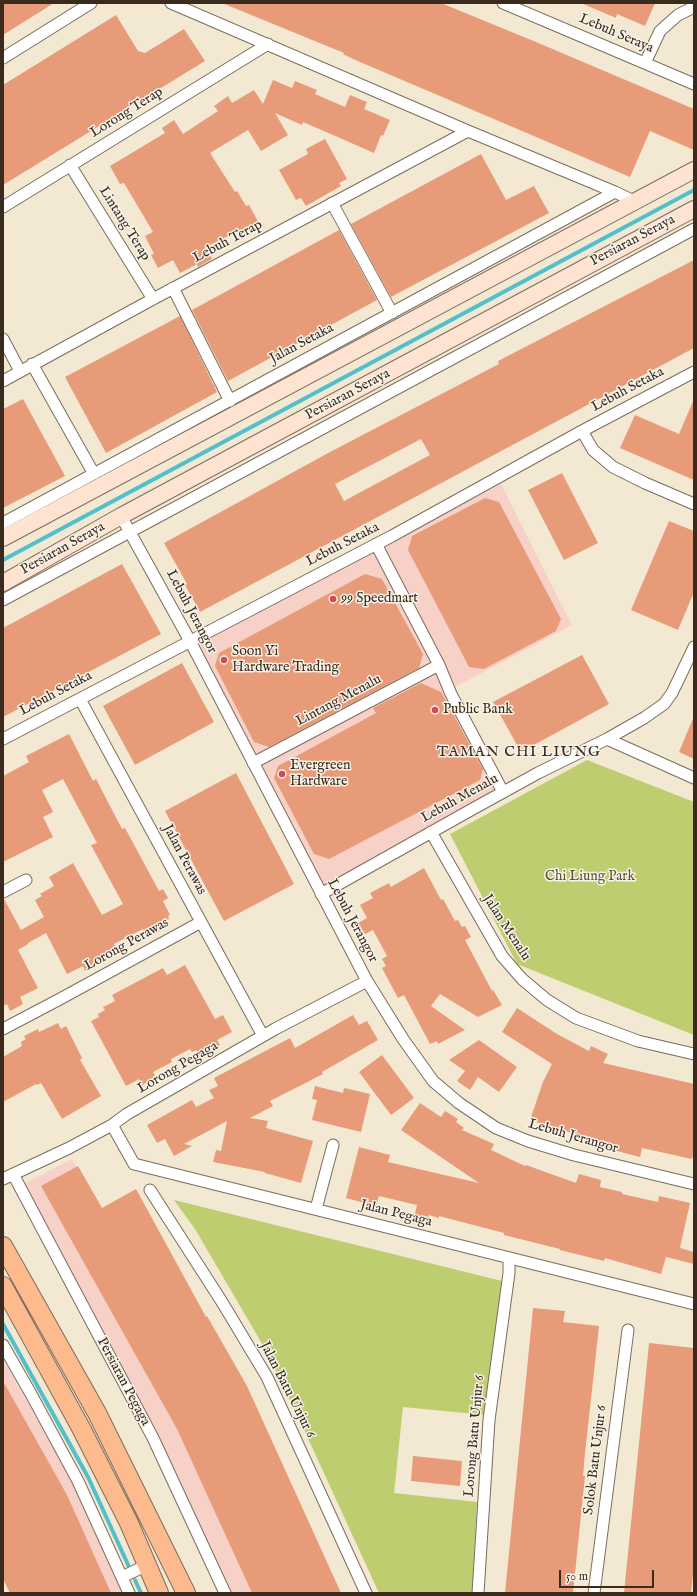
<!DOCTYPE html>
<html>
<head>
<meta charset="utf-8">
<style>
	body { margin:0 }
	#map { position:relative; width:697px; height:1596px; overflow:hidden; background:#f3e8d2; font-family:"IM FELL English",serif }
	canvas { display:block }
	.frame { position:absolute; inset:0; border:4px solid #3b2a1e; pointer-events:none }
	.scale { position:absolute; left:559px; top:1570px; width:95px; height:18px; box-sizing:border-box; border:2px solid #3b2a1e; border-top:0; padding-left:5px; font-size:12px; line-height:14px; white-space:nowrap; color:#3b2a1e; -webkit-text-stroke:3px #f7f3e8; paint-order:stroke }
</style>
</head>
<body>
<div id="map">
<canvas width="697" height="1596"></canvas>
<div class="frame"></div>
<div class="scale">50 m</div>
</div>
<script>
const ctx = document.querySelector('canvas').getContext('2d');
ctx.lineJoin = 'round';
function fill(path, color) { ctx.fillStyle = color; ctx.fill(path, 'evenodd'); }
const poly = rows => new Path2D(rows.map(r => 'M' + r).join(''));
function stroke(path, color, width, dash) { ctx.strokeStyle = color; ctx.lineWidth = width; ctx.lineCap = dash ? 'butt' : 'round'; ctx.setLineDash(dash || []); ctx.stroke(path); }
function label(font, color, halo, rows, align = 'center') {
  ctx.font = font + ' "IM FELL English",serif'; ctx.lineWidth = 3; ctx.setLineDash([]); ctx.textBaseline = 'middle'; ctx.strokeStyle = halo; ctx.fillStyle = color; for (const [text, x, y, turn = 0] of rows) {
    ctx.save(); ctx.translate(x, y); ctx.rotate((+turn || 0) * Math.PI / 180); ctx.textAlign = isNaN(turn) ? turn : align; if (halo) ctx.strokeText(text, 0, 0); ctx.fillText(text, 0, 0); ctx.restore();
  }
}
const built = poly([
	[501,484,572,625,446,692,497,791,324,887,195,643],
	[72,1159,171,1329,297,1593,231,1593,159,1437,24,1184],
	[3,1359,73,1483,124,1593,60,1593,3,1486]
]);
const green = poly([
	[587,760,694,802,694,1035,517,964,450,834],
	[174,1200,502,1281,485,1415,403,1407,394,1493,477,1502,472,1593,379,1593,300,1421,264,1347,195,1229]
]);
const stream = poly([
	[3,560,694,190],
	[3,1324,88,1477,130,1569],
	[135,1580,141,1593]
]);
const building = poly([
	[3,3,54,3,3,35],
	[222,3,441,3,536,42,694,109,694,150,650,131,630,177,353,59,343,54,344,53],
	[581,3,655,3,645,26,617,14,616,18],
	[116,15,138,51,145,53,184,29,205,61,3,185,3,85],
	[273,80,292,88,295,81,317,90,315,94,345,107,350,95,367,102,364,109,390,120,383,136,381,135,374,153,333,135,303,122,302,125,275,113,288,135,261,151,248,130,210,153,235,192,237,191,246,206,249,205,260,225,240,235,238,231,206,247,212,259,198,267,197,264,180,273,173,260,158,268,151,255,154,254,145,236,153,232,124,183,120,184,110,166,165,133,162,128,174,120,183,134,218,111,214,106,228,96,232,103,254,90,263,104],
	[325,139,347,179,339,183,341,186,306,206,301,198,296,200,279,170,308,154,306,149],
	[481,154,506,200,534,186,549,213,391,297,351,224],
	[339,230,377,300,228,381,192,310],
	[694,260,694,348,200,612,185,585,187,584,164,543,330,452,499,364,498,361],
	[421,439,430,455,344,501,335,484],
	[180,316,217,392,106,453,65,377],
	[23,399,65,476,3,508,3,409],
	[694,399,694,480,620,448,635,415,679,434],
	[562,473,598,543,564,560,528,490],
	[485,498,499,502,561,619,556,631,484,669,469,667,408,550,412,536],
	[669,521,694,531,694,592,678,630,631,610],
	[122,564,161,634,3,717,3,628],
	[365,574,382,579,423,654,419,668,269,747,254,742,215,666,219,653],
	[582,655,609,704,521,752,493,702],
	[182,663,214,722,135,765,103,706],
	[421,683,441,692,483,769,480,780,329,859,314,854,274,778,278,766,376,713,373,708],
	[694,716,694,759,679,752],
	[69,734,93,781,96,779,122,829,125,828,159,891,163,889,168,898,163,901,170,915,168,916,169,919,157,925,160,931,148,937,143,929,114,944,116,949,106,954,109,958,85,971,83,966,67,974,46,933,28,943,28,944,18,950,38,988,20,997,23,1004,10,1011,7,1004,3,1006,3,899,4,899,21,930,44,917,35,900,42,896,40,894,54,886,49,877,73,863,102,915,123,904,91,845,97,843,63,779,42,790,53,812,43,817,53,837,3,862,3,776,29,762,26,756],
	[236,773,294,884,224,921,165,811],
	[424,868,441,900,443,899,455,921,458,920,462,927,465,926,471,937,465,940,492,991,493,990,502,1005,478,1017,440,994,431,1006,465,1030,438,1044,437,1041,430,1044,404,995,398,998,382,968,386,966,382,959,387,956,373,930,365,934,358,923,367,918,360,905,373,898,370,893,389,883,391,887],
	[185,965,215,1019,223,1015,232,1032,217,1040,220,1045,199,1056,196,1050,192,1052,190,1049,171,1059,172,1062,153,1072,156,1077,142,1085,139,1079,126,1086,91,1021,99,1017,98,1014,105,1010,103,1007,115,1001,112,995,163,968,167,975],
	[517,1008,557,1034,589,1051,591,1046,608,1054,603,1063,694,1084,694,1152,692,1159,642,1148,640,1157,590,1144,591,1139,530,1120,543,1082,552,1064,502,1032],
	[353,1015,359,1025,367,1021,378,1040,322,1072,323,1074,270,1101,273,1106,250,1118,268,1121,266,1128,313,1141,301,1183,265,1173,265,1172,213,1162,216,1150,221,1151,227,1121,184,1144,192,1146,174,1156,165,1139,157,1143,147,1125,192,1100,196,1107,214,1098,209,1090,218,1086,214,1078,290,1038,295,1048],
	[58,1023,61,1029,66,1026,82,1058,80,1060,101,1096,62,1119,41,1083,37,1085,36,1084,3,1102,3,1057,22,1046,21,1042,26,1039,24,1036,38,1029,39,1032],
	[479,1040,517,1067,499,1092,478,1077,470,1090,457,1081,465,1071,449,1060],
	[382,1055,414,1098,391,1115,359,1072],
	[315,1086,343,1093,344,1088,370,1094,361,1132,312,1120,317,1100,312,1099],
	[420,1103,441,1117,445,1111,458,1119,456,1122,464,1128,462,1130,494,1144,491,1150,525,1166,526,1165,576,1183,579,1174,601,1180,600,1187,622,1192,622,1194,658,1202,659,1196,690,1203,680,1248,694,1252,694,1264,666,1257,661,1274,605,1258,604,1261,560,1250,560,1249,504,1235,504,1233,439,1216,439,1218,429,1215,428,1221,414,1218,417,1205,379,1196,376,1206,346,1198,359,1147,390,1155,388,1162,479,1183,401,1130],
	[78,1166,102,1208,136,1189,206,1317,207,1316,247,1386,341,1593,252,1593,177,1429,41,1186],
	[533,1308,565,1311,563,1322,599,1326,585,1453,583,1476,585,1476,573,1593,505,1593],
	[649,1343,694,1348,694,1567,691,1593,624,1593],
	[3,1381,67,1495,111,1593,10,1593,3,1579],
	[413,1456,462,1461,460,1486,411,1481]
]);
const minor = poly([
	[171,3,468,131,615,192,636,202],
	[503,3,694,84],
	[3,58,91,3],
	[645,63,660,31,678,15,694,7],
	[70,165,153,299],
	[332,203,392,313],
	[3,207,268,44],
	[173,288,230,401],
	[3,339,20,371],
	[32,364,94,474],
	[3,381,153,299,468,131],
	[582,431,593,450,613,467,645,483,694,504],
	[121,516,190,641,367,981,403,1039,433,1081,459,1103,496,1128,528,1141,574,1155,694,1184],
	[3,523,615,192],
	[376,544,439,665,451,694,503,792],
	[3,600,694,229],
	[80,699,263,1036],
	[3,739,392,536,582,431,694,372],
	[607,739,694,778],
	[253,763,439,665],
	[431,832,502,956,522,979,547,1000,576,1018,638,1041,694,1054],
	[3,892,26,880],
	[321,894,478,806,538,773,607,739,644,718,664,704,672,693,694,647],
	[3,1029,60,999,201,922],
	[112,1125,134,1164,694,1304],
	[13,1174,153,1438,225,1593],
	[3,1179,69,1148,112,1125,127,1114,275,1029,367,981],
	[150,1190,222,1302,267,1377,366,1593],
	[316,1209,333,1145],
	[3,1345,31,1394,78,1481,129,1593],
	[122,1577,147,1565],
	[478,1593,489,1420,509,1273,509,1258],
	[594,1593,628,1330]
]);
const secondary = poly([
	[3,538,694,170],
	[3,583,121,516,694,209]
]);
const primary = poly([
	[3,1246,97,1413,186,1593],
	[3,1286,81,1428,129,1523,159,1593]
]);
const markers = [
	[333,599,4,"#d1495b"],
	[224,660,4,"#d1495b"],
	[435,710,4,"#d1495b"],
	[282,774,4,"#d1495b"]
];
const streetNames = [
	["Lebuh Seraya",616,34,23],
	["Lorong Terap",127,113,-32],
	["Lintang Terap",124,224,58],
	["Persiaran Seraya",633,241,-28],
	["Lebuh Terap",228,242,-28],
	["Jalan Setaka",302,344,-28],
	["Lebuh Setaka",628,390,-28],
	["Persiaran Seraya",348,395,-28],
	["Lebuh Setaka",343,545,-27],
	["Persiaran Seraya",63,549,-29],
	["Lebuh Jerangor",191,612,62],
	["Lebuh Setaka",56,694,-28],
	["Lintang Menalu",339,701,-28],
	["Lebuh Menalu",460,799,-29],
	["Jalan Perawas",184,860,62],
	["Lebuh Jerangor",352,921,62],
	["Jalan Menalu",506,928,57],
	["Lorong Perawas",127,945,-29],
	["Lorong Pegaga",178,1068,-30],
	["Lebuh Jerangor",573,1137,16],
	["Jalan Pegaga",396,1214,14],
	["Persiaran Pegaga",123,1382,62],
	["Jalan Batu Unjur 6",287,1390,63],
	["Lorong Batu Unjur 6",475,1436,-85],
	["Solok Batu Unjur 6",596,1460,-83]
];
const poiNames = [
	["99 Speedmart",341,599],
	["Soon Yi",232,652],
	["Hardware Trading",232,668],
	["Public Bank",443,710],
	["Evergreen",290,766],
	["Hardware",290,782]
];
const parkNames = [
	["Chi Liung Park",590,877]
];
const neighbourhoodNames = [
	["TAMAN CHI LIUNG",519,753]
];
fill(built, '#f7d1c7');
fill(green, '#becd6f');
stroke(stream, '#53bfcd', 4);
fill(building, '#e89b79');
stroke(minor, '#7b6c5d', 13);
stroke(secondary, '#7b6c5d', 18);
stroke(primary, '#7b6c5d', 20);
stroke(minor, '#fff', 11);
stroke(secondary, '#fee3d1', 16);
stroke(primary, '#fcba8d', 18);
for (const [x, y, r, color] of markers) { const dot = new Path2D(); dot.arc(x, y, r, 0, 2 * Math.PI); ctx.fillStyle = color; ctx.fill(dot); stroke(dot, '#f7f3e8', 1.5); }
label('14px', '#3b2a1e', '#f7f3e8', streetNames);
label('14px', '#3b2a1e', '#f7f3e8', poiNames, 'left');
label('14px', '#5c5332', '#f7f3e8', parkNames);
ctx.letterSpacing = '1px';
label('15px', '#3b2a1e', '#f7f3e8', neighbourhoodNames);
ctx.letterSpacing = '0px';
</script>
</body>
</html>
